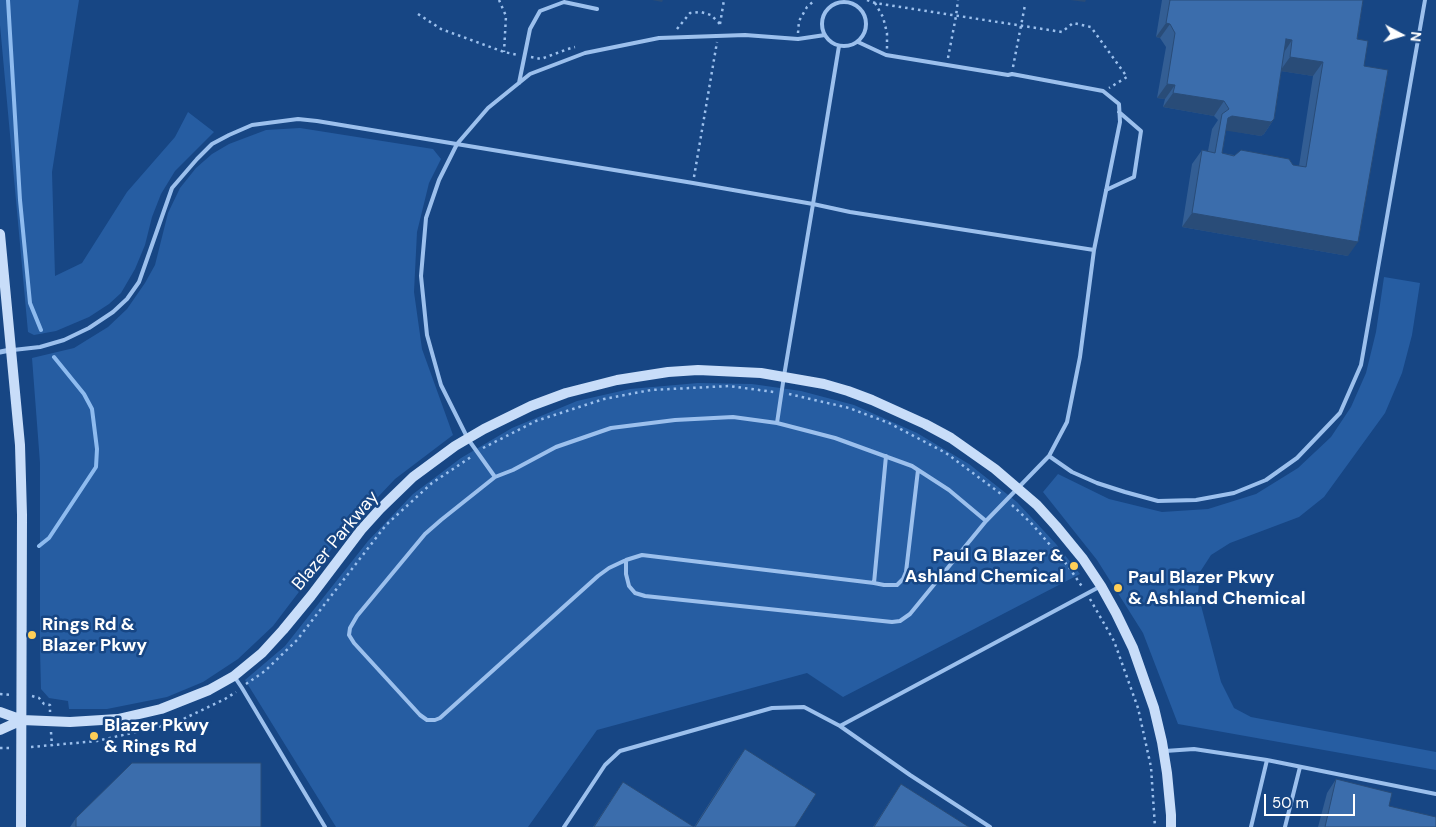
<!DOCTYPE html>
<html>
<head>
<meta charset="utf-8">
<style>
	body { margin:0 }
	#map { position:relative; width:1436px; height:827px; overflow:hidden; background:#174684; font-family:"DM Sans",sans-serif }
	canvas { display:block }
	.north { position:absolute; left:1376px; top:10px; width:50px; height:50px; -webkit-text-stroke:4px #174684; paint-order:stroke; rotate:96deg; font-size:14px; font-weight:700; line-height:20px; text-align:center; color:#fff }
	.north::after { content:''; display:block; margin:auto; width:18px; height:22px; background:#fff; clip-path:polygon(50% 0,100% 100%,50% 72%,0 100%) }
	.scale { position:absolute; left:1264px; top:794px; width:91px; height:22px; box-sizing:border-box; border:2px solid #fff; border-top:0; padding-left:6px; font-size:15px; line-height:18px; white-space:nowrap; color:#fff; -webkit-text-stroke:4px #174684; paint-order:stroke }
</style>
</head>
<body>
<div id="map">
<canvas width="1436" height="827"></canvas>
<div class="north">N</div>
<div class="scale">50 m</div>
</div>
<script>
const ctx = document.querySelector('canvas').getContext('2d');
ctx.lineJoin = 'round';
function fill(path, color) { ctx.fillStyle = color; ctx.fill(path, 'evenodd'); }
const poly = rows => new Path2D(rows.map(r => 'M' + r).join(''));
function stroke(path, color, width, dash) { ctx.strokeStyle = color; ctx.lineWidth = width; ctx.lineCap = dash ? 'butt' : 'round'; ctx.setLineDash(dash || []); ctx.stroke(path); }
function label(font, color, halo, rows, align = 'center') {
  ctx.font = font + ' "DM Sans",sans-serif'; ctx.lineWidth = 5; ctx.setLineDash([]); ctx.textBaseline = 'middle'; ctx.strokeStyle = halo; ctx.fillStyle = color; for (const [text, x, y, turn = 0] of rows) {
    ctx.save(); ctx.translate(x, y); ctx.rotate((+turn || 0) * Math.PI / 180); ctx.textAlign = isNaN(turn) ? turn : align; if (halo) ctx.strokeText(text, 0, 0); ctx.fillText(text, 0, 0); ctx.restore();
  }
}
const green = poly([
	[0,0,79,0,52,172,55,276,82,263,127,192,175,137,188,112,214,132,175,171,161,194,152,217,145,245,135,269,121,293,109,304,89,317,56,331,34,335,28,332,0,25],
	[300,128,433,149,441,159,429,183,417,232,414,292,422,349,453,435,395,479,343,534,273,626,238,659,203,682,167,697,107,709,69,709,68,701,49,698,41,689,40,649,40,463,32,358,74,348,108,327,127,309,145,283,155,265,168,213,180,188,196,168,212,154,229,144,266,130],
	[1384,277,1420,283,1412,335,1402,373,1385,413,1324,497,1299,517,1230,543,1211,555,1200,572,1198,594,1221,682,1234,708,1251,717,1436,752,1436,770,1178,724,1143,633,1097,560,1043,492,1058,474,1109,499,1162,512,1208,509,1256,494,1298,468,1331,437,1351,407,1366,373,1376,332],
	[698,383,752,384,801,391,854,405,917,433,969,464,1017,502,1056,544,1080,574,843,697,807,673,597,730,528,827,336,827,245,680,285,646,368,541,413,494,461,458,512,428,577,401,630,389]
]);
const stream = poly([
	[8,0,20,200,30,303,41,330],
	[39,546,49,538,96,467,97,449,92,409,84,394,54,357]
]);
const path = poly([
	[499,0,506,16,504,52],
	[867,0,875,3,1062,32,1073,23,1091,27,1127,77,1109,88],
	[875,3,883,17,887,33,887,49],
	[418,14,441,29,504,52,518,55],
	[720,24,724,0],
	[677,29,690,13,701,12,711,15,720,24],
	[798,33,799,21,807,7,815,0],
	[531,57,541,59,568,49,575,47],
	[948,58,956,16,958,0],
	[1013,67,1025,5],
	[694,177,717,42],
	[789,394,849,408,889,423,946,453,1001,494],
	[483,448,536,421,604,399,651,390,729,386,774,392],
	[1012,505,1032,524,1068,566,1083,588],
	[1090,599,1114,641,1138,708,1151,767,1155,827],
	[246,684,265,671,297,640,386,525,432,483,471,457],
	[0,694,12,695],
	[32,696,39,698,44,704,50,705,50,712],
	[51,732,52,746],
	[31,747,97,741,175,723,225,699,236,692],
	[0,748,11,748]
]);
const lane = poly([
	'822 24a22 22 0 1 1 44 0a22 22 0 1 1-44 0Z',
	[858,42,886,55,1008,75,1012,74,1103,91,1119,104,1120,122,1094,250],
	[519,83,530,29,540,11,564,2,597,9],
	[1106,190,1134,177,1141,131,1119,112],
	[13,350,40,347,64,340,89,328,113,312,127,299,139,282,172,188,197,159,212,144,229,135,252,125,298,119,317,121,693,183,813,204,850,212,1094,250,1080,357,1067,422,1049,456,986,521,949,490,912,466,835,438,777,423,784,376,813,204,839,46],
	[777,423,733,417,675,420,611,428,556,447,513,470,495,477,468,439,441,385,427,335,421,276,426,218,439,180,457,144,488,108,530,74,585,53,659,38,745,35,798,39,825,35],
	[1049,456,1072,472,1097,483,1125,492,1158,501,1196,500,1234,493,1266,480,1297,458,1340,413,1361,365,1425,0],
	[495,477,441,520,425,534,357,616,350,628,349,635,354,643,420,715,427,720,435,720,440,718,598,576,609,568,626,560,642,555,874,583,886,456],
	[626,560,626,574,629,586,635,593,645,596,892,622,900,621,910,614,986,521],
	[874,583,884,585,897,585,903,579,906,572,918,470],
	[234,676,242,688,325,827],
	[840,726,910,775,990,827],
	[1165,751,1194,749,1267,760,1436,794],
	[564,827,605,765,620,751,772,708,804,707,840,726,1101,586],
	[1251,827,1267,760],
	[1285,827,1300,767]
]);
const street = poly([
	[0,352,10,350]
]);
const secondary = poly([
	[0,234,20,445,22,515,21,827],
	[0,712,22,720,70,722,118,719,161,709,209,690,234,676,262,653,283,630,311,596,361,530,380,509,413,477,455,446,484,429,531,406,566,393,617,380,668,372,698,370,761,373,824,384,848,391,872,400,925,424,951,438,995,469,1037,505,1056,526,1083,559,1101,586,1116,613,1133,648,1154,708,1162,742,1167,773,1171,815,1171,827],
	[0,730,22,720]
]);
const wall = poly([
	[1162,0,1363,0,1357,39,1364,66,1348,256,1182,227,1192,164,1202,150,1208,151,1212,129,1218,120,1214,116,1163,107,1165,99,1157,98,1166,47,1160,38,1156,37],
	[1281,71,1313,76,1299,166,1222,153,1226,130,1261,136,1264,134,1274,119],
	[745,749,795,827,694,827,735,763],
	[1336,779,1389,806,1436,827,1318,827,1327,793],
	[623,782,694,827,593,827],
	[901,784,969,827,873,827],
	[76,818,261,827,70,827]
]);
const shadedWall = poly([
	[652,0,663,0,662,2],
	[1070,0,1086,0,1085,2],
	[1166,23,1170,24,1160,38,1156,37],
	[1286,39,1292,40,1283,54],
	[1290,57,1323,62,1313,76,1280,71],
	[1167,84,1175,85,1165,99,1157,98],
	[1173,93,1224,101,1214,116,1163,107],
	[1232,116,1274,119,1264,134,1261,136,1222,130,1218,132,1228,118],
	[1192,213,1358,242,1348,256,1182,227]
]);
const building = poly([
	[1170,0,1363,0,1357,39,1368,41,1364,66,1388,70,1358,242,1192,213,1202,150,1215,153,1222,114,1229,109,1224,101,1173,93,1175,85,1167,84,1175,33,1170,24,1166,23,1170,0],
	[1286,39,1292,40,1290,57,1323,62,1306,167,1293,165,1289,159,1241,150,1234,156,1222,153,1228,118,1232,116,1271,122,1274,119,1286,39],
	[745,749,816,794,795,827,695,827,745,749],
	[132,763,261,763,261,827,76,827,76,818,132,763],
	[1336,779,1392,793,1389,806,1436,817,1436,827,1325,827,1336,779],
	[623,782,694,827,594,827,623,782],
	[901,784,969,827,874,827,901,784]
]);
const markers = [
	[1074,566,5,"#ffcf57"],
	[1118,588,5,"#ffcf57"],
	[32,635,5,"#ffcf57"],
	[94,736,5,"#ffcf57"]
];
const streetNames = [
	["Blazer Parkway",336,541,-50]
];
const poiNames = [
	["Paul G Blazer &",1064,556,"right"],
	["Ashland Chemical",1064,577,"right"],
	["Paul Blazer Pkwy",1128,578],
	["& Ashland Chemical",1128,599],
	["Rings Rd &",42,625],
	["Blazer Pkwy",42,646],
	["Blazer Pkwy",104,726],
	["& Rings Rd",104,747]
];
fill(green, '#265da2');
stroke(stream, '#8ebbef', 4);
stroke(path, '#9cc0ed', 2.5, [2.5, 4]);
stroke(lane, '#9cc0ed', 4);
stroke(street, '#9cc0ed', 5);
stroke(secondary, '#c8ddf9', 10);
fill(wall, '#335e94');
fill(shadedWall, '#294c78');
fill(building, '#3b6dac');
stroke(building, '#294c78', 1);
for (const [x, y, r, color] of markers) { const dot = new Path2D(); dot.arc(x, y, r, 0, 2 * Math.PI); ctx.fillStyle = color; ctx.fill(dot); stroke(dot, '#174684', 2); }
label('18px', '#fff', '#174684', streetNames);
label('bold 18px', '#fff', '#174684', poiNames, 'left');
</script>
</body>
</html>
